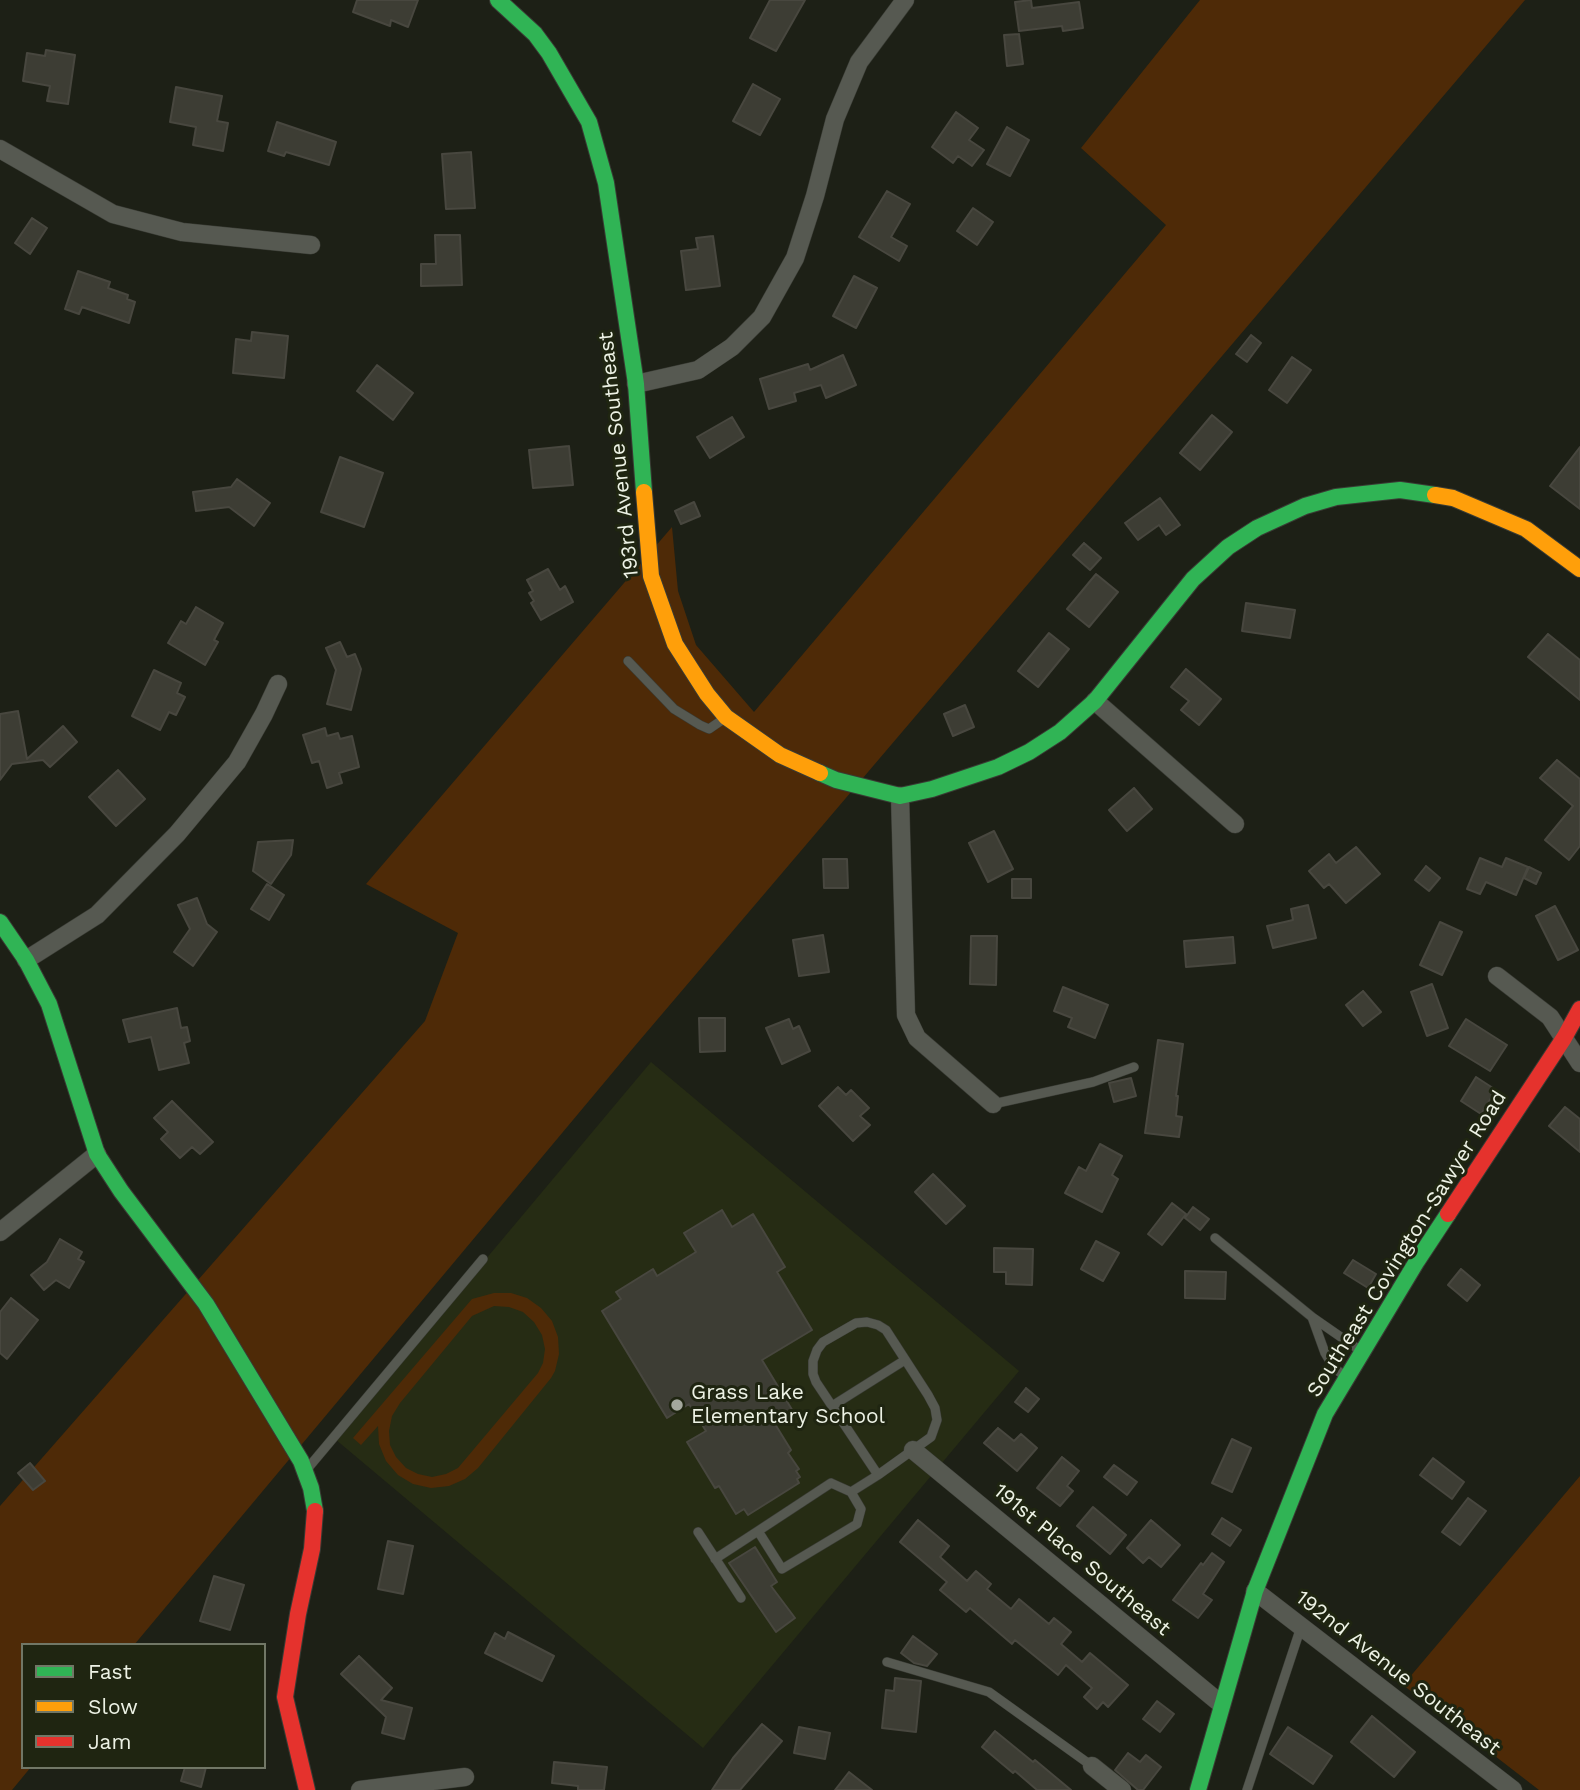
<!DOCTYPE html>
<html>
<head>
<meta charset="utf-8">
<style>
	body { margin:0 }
	#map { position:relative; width:1580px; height:1790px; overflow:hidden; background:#1d2016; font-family:"Work Sans",sans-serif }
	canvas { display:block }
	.legend { position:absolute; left:21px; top:1643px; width:245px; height:126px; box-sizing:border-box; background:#1f2511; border:2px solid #717766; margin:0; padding:9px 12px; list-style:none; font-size:21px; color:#edf2e5 }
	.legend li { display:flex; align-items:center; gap:14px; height:35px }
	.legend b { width:35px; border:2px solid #717766 }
</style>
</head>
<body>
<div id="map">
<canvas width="1580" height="1790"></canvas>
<ul class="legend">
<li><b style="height:9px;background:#30b455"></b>Fast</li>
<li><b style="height:9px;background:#ff9f0a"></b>Slow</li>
<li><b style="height:9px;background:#e5322d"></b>Jam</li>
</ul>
</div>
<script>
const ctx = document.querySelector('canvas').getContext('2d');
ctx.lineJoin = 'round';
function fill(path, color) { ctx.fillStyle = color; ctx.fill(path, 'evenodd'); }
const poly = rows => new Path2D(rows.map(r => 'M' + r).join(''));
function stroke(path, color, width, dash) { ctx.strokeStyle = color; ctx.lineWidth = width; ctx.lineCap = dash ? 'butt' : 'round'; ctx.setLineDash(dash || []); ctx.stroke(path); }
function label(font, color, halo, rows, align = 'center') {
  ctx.font = font + ' "Work Sans",sans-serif'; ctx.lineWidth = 6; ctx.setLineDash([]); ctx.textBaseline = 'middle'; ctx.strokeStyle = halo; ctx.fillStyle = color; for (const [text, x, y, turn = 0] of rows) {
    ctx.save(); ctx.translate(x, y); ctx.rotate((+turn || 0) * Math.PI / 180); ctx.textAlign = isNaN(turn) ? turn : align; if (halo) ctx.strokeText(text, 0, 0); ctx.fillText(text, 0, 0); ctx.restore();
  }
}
const built = poly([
	[651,1062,1019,1371,703,1748,335,1439]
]);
const green = poly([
	[1200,0,1525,0,634,1047,134,1645,23,1645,23,1767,31,1767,12,1790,0,1790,0,1506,425,1021,458,933,366,884,672,527,678,591,696,645,754,712,1166,225,1081,148],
	[494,1293,511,1293,527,1298,541,1308,552,1321,558,1337,559,1354,555,1371,551,1378,478,1468,465,1479,449,1486,431,1488,413,1484,398,1475,386,1461,379,1444,378,1426,361,1445,353,1438,472,1299],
	[494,1306,509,1307,523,1312,534,1322,542,1335,545,1349,543,1363,538,1373,458,1468,446,1474,432,1477,418,1474,406,1468,396,1457,390,1445,389,1431,392,1416,400,1403,472,1316],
	[1580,1476,1580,1790,1539,1790,1403,1685]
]);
const building = poly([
	[357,0,418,0,408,27,391,20,390,26,353,12,357,0],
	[770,0,805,0,776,51,750,38,770,0],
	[1031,0,1032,8,1079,2,1083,28,1063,31,1062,26,1019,31,1015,2,1031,0],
	[1019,34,1023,64,1007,66,1004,35,1019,34],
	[46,50,75,55,68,104,47,101,50,86,23,81,27,53,45,56,46,50],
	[753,84,780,99,760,135,733,121,753,84],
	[176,87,222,96,217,121,228,123,223,151,193,145,196,127,170,122,176,87],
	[956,112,978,128,969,140,984,150,972,166,958,156,953,163,932,147,956,112],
	[277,122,336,142,329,165,286,152,284,156,268,151,277,122],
	[1007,127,1029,140,1010,176,987,164,1007,127],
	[471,152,475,208,446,209,442,154,471,152],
	[887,191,910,204,891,237,907,246,899,261,859,237,887,191],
	[973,208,993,222,977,245,957,231,973,208],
	[32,218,47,228,30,254,15,243,32,218],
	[435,235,460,235,462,285,421,286,421,264,436,264,435,235],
	[713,236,720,286,686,290,681,251,698,249,696,238,713,236],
	[78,271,110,282,108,288,128,295,127,299,135,302,129,323,82,307,79,314,65,309,78,271],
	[854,276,877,288,856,328,833,316,854,276],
	[252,332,288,336,284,378,233,373,236,339,251,341,252,332],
	[1251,335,1261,343,1247,362,1236,354,1251,335],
	[843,355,856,385,826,398,821,385,794,393,796,401,769,409,760,379,808,364,810,370,843,355],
	[1292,357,1311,370,1287,403,1269,390,1292,357],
	[377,365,413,393,393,420,357,391,377,365],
	[1212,415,1232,432,1200,470,1180,453,1212,415],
	[732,417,744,437,710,458,697,437,732,417],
	[569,446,573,485,533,488,529,450,569,446],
	[1580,447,1580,509,1550,486,1580,447],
	[340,457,383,473,364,527,321,512,340,457],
	[237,479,270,503,254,526,229,507,196,511,193,492,231,487,237,479],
	[1160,498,1180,525,1166,535,1159,525,1138,540,1125,523,1160,498],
	[694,502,700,516,681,524,675,511,694,502],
	[1084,543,1101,558,1090,570,1073,555,1084,543],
	[548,569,560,590,565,586,573,602,541,620,531,603,534,601,529,593,533,591,527,580,548,569],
	[1096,574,1118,592,1089,627,1067,609,1096,574],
	[1246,603,1295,610,1290,638,1242,631,1246,603],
	[196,607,223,623,214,640,218,642,205,665,168,643,181,621,186,624,196,607],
	[1049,633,1069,649,1038,687,1018,671,1049,633],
	[1548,634,1580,660,1580,700,1528,657,1548,634],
	[340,642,347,657,355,654,361,669,351,710,327,704,336,670,326,648,340,642],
	[1186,669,1221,699,1199,725,1181,710,1189,701,1171,687,1186,669],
	[154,670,181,683,177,693,185,697,176,715,169,712,160,730,132,716,154,670],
	[965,705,974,727,953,736,944,714,965,705],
	[18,711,27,759,63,726,77,742,50,767,43,760,12,764,0,780,0,714,18,711],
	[325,728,327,736,338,733,340,739,352,736,359,767,339,773,342,783,327,788,319,761,312,763,303,735,325,728],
	[1557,760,1580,779,1580,846,1569,860,1545,840,1573,806,1540,778,1557,760],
	[118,770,145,799,116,826,89,797,118,770],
	[1134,788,1152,809,1127,831,1109,810,1134,788],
	[994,831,1013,869,988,882,969,843,994,831],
	[293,840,291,855,271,884,253,871,258,842,293,840],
	[1356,847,1380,874,1346,903,1329,884,1324,888,1309,871,1329,854,1336,863,1356,847],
	[1480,858,1502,867,1506,858,1528,867,1516,895,1486,882,1480,894,1467,889,1480,858],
	[823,859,847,859,848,888,824,888,823,859],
	[1426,866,1440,878,1429,891,1415,880,1426,866],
	[1529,867,1541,873,1536,884,1524,878,1529,867],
	[1012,879,1031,879,1031,898,1012,898,1012,879],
	[267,884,284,895,269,920,251,909,267,884],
	[197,898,207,924,217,932,193,966,174,952,190,929,178,905,197,898],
	[1308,905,1316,938,1273,948,1267,926,1293,920,1291,909,1308,905],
	[1555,906,1578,950,1558,960,1536,916,1555,906],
	[1440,922,1462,932,1442,975,1420,965,1440,922],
	[823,935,829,972,799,976,793,940,823,935],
	[971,936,997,936,996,985,970,984,971,936],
	[1233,937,1235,963,1186,967,1184,941,1233,937],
	[1432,984,1448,1028,1427,1036,1411,992,1432,984],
	[1063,987,1108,1005,1095,1038,1068,1027,1072,1018,1054,1011,1063,987],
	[1363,991,1381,1012,1363,1026,1346,1005,1363,991],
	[177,1008,181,1028,187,1027,190,1041,184,1043,189,1063,159,1070,151,1037,129,1042,123,1020,177,1008],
	[699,1018,725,1018,725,1051,700,1052,699,1018],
	[789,1019,793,1029,799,1026,810,1051,782,1064,766,1028,789,1019],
	[1466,1019,1507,1045,1490,1071,1449,1046,1466,1019],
	[1158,1040,1183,1044,1176,1096,1178,1096,1176,1116,1182,1117,1179,1137,1145,1133,1158,1040],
	[1476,1077,1496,1090,1481,1114,1461,1101,1476,1077],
	[1131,1078,1136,1096,1114,1102,1109,1083,1131,1078],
	[838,1087,846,1095,851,1090,869,1108,860,1116,870,1125,853,1141,819,1106,838,1087],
	[172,1101,213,1142,200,1154,192,1147,180,1158,161,1139,168,1132,154,1118,172,1101],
	[1565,1107,1580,1119,1580,1152,1549,1126,1565,1107],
	[1100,1144,1122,1156,1112,1175,1118,1179,1102,1212,1065,1193,1079,1167,1086,1171,1100,1144],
	[933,1174,965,1206,946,1224,915,1192,933,1174],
	[1172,1203,1186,1214,1162,1245,1148,1234,1172,1203],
	[1193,1207,1209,1219,1200,1230,1185,1218,1193,1207],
	[722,1210,732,1227,753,1214,785,1267,777,1272,812,1330,762,1360,794,1413,775,1424,791,1450,788,1453,799,1469,796,1471,800,1477,797,1479,799,1483,748,1515,744,1509,736,1514,719,1486,715,1488,687,1442,706,1431,689,1404,667,1418,602,1311,621,1299,616,1292,653,1269,657,1276,696,1252,684,1233,722,1210],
	[60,1239,82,1252,78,1259,84,1262,69,1288,56,1280,44,1290,31,1275,47,1262,60,1239],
	[1096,1241,1119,1253,1103,1281,1081,1269,1096,1241],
	[994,1248,1033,1249,1032,1285,1006,1284,1006,1272,994,1272,994,1248],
	[1353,1260,1376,1274,1368,1288,1344,1273,1353,1260],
	[1461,1269,1480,1285,1467,1301,1448,1285,1461,1269],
	[1185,1271,1226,1272,1225,1299,1185,1298,1185,1271],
	[11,1298,38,1320,7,1359,0,1353,0,1312,11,1298],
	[1026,1388,1039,1399,1028,1412,1015,1402,1026,1388],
	[998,1428,1014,1441,1021,1434,1037,1448,1017,1471,984,1443,998,1428],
	[1232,1439,1251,1448,1232,1492,1212,1483,1232,1439],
	[1062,1457,1079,1471,1067,1486,1073,1491,1060,1506,1037,1488,1062,1457],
	[1433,1458,1464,1482,1452,1499,1420,1475,1433,1458],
	[30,1463,45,1481,33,1490,18,1473,30,1463],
	[1114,1465,1137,1482,1127,1495,1104,1477,1114,1465],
	[1468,1498,1486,1511,1460,1545,1442,1532,1468,1498],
	[1093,1507,1126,1535,1110,1554,1077,1526,1093,1507],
	[1222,1518,1241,1530,1230,1546,1212,1534,1222,1518],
	[918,1520,949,1546,940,1557,967,1581,976,1571,991,1584,987,1589,1011,1609,1019,1599,1049,1624,1054,1618,1071,1632,1061,1644,1082,1662,1090,1653,1128,1685,1108,1707,1103,1702,1097,1709,1084,1697,1092,1688,1066,1665,1058,1675,1015,1640,1012,1644,970,1608,966,1612,940,1590,947,1582,900,1542,918,1520],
	[1151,1520,1180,1545,1161,1567,1149,1557,1143,1563,1127,1548,1151,1520],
	[388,1541,413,1546,403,1594,378,1589,388,1541],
	[755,1547,777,1582,771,1586,795,1618,776,1632,729,1563,755,1547],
	[1212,1553,1224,1562,1203,1594,1212,1600,1198,1618,1173,1600,1201,1563,1203,1565,1212,1553],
	[214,1576,244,1585,230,1630,200,1621,214,1576],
	[508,1632,554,1656,542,1681,485,1653,495,1633,505,1639,508,1632],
	[913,1636,937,1654,927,1666,914,1663,901,1653,913,1636],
	[359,1656,392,1688,381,1700,412,1708,404,1739,382,1733,386,1717,341,1674,359,1656],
	[895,1678,921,1681,916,1732,882,1728,886,1690,894,1691,895,1678],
	[1157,1701,1174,1714,1160,1732,1143,1719,1157,1701],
	[1372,1716,1415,1752,1394,1777,1351,1742,1372,1716],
	[762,1724,782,1741,740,1790,712,1790,733,1758,762,1724],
	[799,1727,830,1733,825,1759,794,1753,799,1727],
	[1288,1727,1332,1756,1313,1784,1270,1754,1288,1727],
	[995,1731,1033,1762,1035,1760,1071,1790,1037,1790,1015,1771,1013,1773,982,1747,995,1731],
	[1128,1753,1140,1762,1146,1755,1161,1767,1143,1790,1138,1790,1115,1770,1128,1753],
	[554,1762,607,1767,604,1790,578,1790,578,1786,552,1783,554,1762],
	[185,1767,206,1767,201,1787,181,1781,185,1767],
	[849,1772,872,1790,835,1790,849,1772]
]);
const lane = poly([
	[628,661,674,709,700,725,709,729,725,718],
	[993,1104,1093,1082,1134,1067],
	[1215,1238,1312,1317],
	[1345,1376,1334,1368,1325,1353,1312,1317,1361,1351],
	[832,1406,905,1360],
	[308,1468,483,1259],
	[831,1483,851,1492,861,1509,857,1524,782,1569,758,1531,831,1483],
	[851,1492,878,1475,931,1437,937,1420,935,1408,928,1395,886,1330,878,1325,867,1322,856,1323,823,1342,817,1350,813,1361,813,1374,816,1382,878,1475],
	[698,1532,741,1598],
	[715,1559,758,1531],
	[887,1662,989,1692,1092,1766],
	[1247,1790,1301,1627]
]);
const street = poly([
	[0,149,113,214,182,232,311,245],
	[636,384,698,370,732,347,762,317,795,258,815,196,835,119,859,62,905,0],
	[1095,701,1235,824],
	[900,796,906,1015,917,1038,993,1104],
	[26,960,97,915,177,834,237,762,264,714,278,684],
	[1497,976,1550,1017,1580,1063],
	[0,1232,97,1154],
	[913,1450,1221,1704],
	[1255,1591,1513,1790],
	[1092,1766,1122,1790],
	[360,1790,465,1777]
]);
const fast = poly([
	[498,0,535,34,549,53,589,122,606,183,636,384,644,492],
	[820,773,836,780,900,796,932,789,998,767,1029,752,1060,732,1095,701,1193,579,1228,547,1257,528,1305,506,1336,497,1400,490,1435,495],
	[0,922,26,960,49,1004,97,1154,121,1191,206,1304,301,1461,311,1488,315,1511],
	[1198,1790,1255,1591,1325,1414,1417,1261,1448,1214]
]);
const slow = poly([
	[644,492,651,576,675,644,707,694,726,717,780,755,820,773],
	[1435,495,1453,498,1526,529,1580,569]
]);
const jam = poly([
	[1448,1214,1564,1038,1580,1009],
	[307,1790,285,1697,298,1614,312,1549,315,1511]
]);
const markers = [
	[677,1405,7,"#a4a89d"]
];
const streetNames = [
	["193rd Avenue Southeast",619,455,-96],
	["Southeast Covington-Sawyer Road",1407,1244,-58],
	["191st Place Southeast",1082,1560,40],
	["192nd Avenue Southeast",1398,1673,38]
];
const poiNames = [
	["Grass Lake",691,1393],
	["Elementary School",691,1417]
];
fill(built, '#262c14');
fill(green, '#4e2a07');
fill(building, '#3d3d34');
stroke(building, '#48473f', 2);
stroke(lane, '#393b34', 10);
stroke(street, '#393b34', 19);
stroke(fast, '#393b34', 18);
stroke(slow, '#393b34', 18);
stroke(jam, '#393b34', 18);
stroke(lane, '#565951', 9);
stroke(street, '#565951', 18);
stroke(fast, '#30b455', 16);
stroke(slow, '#ff9f0a', 16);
stroke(jam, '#e5322d', 16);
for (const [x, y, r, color] of markers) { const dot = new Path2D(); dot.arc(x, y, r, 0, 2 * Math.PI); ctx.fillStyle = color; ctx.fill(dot); stroke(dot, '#1f2511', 2.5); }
label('21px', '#edf2e5', '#1f2511', streetNames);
label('21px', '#edf2e5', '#1f2511', poiNames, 'left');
</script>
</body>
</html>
